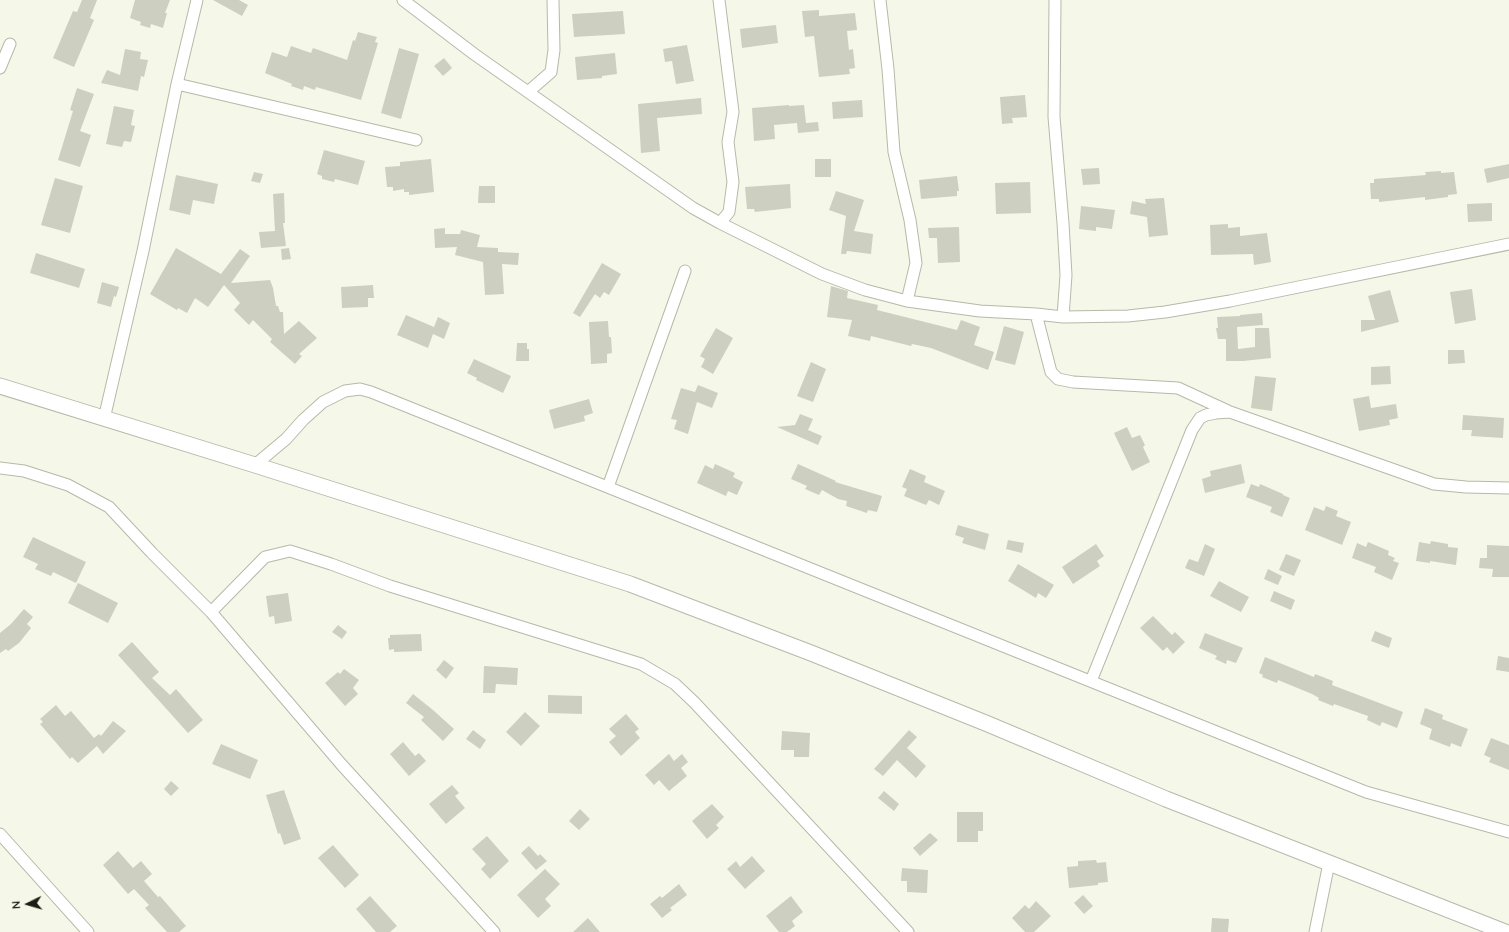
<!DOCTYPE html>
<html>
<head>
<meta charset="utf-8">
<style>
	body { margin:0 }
	#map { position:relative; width:1509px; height:932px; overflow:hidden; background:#f5f8e8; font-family:Quicksand,sans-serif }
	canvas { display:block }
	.north { position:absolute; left:8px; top:884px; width:40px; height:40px; -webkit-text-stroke:3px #f5f8e8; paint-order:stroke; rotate:265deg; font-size:11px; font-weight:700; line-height:16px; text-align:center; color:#1b1c16 }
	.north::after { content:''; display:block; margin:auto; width:14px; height:18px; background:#1b1c16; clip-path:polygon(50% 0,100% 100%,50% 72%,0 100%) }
</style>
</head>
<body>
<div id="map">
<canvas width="1509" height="932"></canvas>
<div class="north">N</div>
</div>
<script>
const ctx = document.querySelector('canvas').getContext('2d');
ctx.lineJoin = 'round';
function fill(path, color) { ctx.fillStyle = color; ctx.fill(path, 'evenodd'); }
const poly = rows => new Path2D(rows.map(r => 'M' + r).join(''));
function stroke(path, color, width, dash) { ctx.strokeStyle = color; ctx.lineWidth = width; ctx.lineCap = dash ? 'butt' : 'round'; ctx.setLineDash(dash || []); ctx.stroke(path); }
const building = poly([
	[82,0,97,0,90,18,94,20,74,67,53,58,73,11,77,12],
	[135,0,170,0,165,13,167,13,163,28,151,24,150,28,140,25,141,22,130,18],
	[213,0,239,0,248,5,242,16],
	[819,10,819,16,855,13,857,30,847,31,849,50,853,49,855,68,849,69,850,74,819,77,814,36,805,37,802,11],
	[623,11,625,34,574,37,572,14],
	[776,25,778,43,742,48,740,29],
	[358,32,377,37,375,42,378,43,361,100,316,87,315,90,304,86,303,90,291,86,292,84,265,73,272,52,287,57,291,46,311,53,313,48,347,60,353,40,355,41],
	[687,45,694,81,676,84,672,61,665,62,663,49],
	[399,48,419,54,401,119,381,113],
	[125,49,141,52,140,59,148,60,144,77,141,76,138,91,101,83,107,70,120,75],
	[615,53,617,74,602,76,602,78,577,80,575,57],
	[444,58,452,68,443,76,434,66],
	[77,88,94,94,80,131,91,135,80,167,58,160,73,111,70,110],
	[1025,95,1027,117,1012,118,1013,123,1002,124,1000,97],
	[701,98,702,114,657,118,660,151,641,153,638,104],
	[862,100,863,117,833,119,832,102],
	[789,105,789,106,804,105,806,123,818,122,819,131,798,133,797,123,774,125,775,139,754,141,752,108],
	[114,106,134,110,131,125,135,126,131,142,124,141,122,147,106,144],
	[324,150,365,161,358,185,335,179,334,182,322,179,322,176,317,174],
	[431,159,434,192,409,195,409,192,404,192,404,189,393,191,393,187,387,187,385,167,400,166,400,162],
	[815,159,831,159,831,177,815,177],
	[1509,164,1509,178,1487,183,1484,169],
	[1099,168,1100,184,1083,185,1081,169],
	[1441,171,1441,173,1454,172,1457,194,1448,195,1448,197,1425,200,1425,197,1379,202,1379,199,1371,199,1370,183,1374,183,1374,179,1426,175,1425,172],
	[254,172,263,174,260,183,251,181],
	[176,175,218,184,214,204,193,200,190,215,169,210],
	[957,176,959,191,957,191,957,196,921,199,919,180],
	[55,178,83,186,70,233,41,225],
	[1030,182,1031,213,996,214,995,183],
	[790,184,791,208,755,212,754,209,747,209,745,187],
	[479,186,495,186,495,203,478,203],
	[836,191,864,200,854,231,873,234,871,254,847,251,846,254,841,254,846,216,829,210],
	[284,193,285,223,283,223,286,246,261,248,259,232,275,231,273,194],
	[1164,198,1168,235,1149,237,1147,217,1130,214,1132,201,1146,204,1145,199],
	[1492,203,1492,221,1468,222,1467,204],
	[1081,206,1115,210,1112,229,1096,227,1096,231,1079,229],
	[1228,224,1228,228,1240,227,1240,236,1267,233,1271,262,1254,265,1253,254,1211,255,1210,225],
	[959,227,960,262,938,263,937,238,929,238,928,228],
	[445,228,445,234,460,234,461,230,480,235,477,247,498,248,498,252,519,253,518,265,502,264,504,294,485,295,483,262,455,255,457,247,435,248,434,229],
	[176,248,221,274,240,249,250,256,231,283,270,280,273,288,276,306,278,306,280,312,283,312,284,334,299,321,317,338,299,354,302,356,295,364,270,342,272,339,253,320,249,325,234,310,240,303,224,285,208,307,195,298,187,313,178,308,177,310,150,294],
	[289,248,291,259,282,260,281,249],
	[36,253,85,269,79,288,30,273],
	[602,263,621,274,609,295,604,292,600,298,595,294,580,317,573,313],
	[102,282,119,287,116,297,114,296,111,307,97,303],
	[373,285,374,298,368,298,368,307,342,308,341,287],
	[831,286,848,291,847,298,878,305,877,310,957,330,961,320,980,327,974,345,994,352,988,370,931,348,912,344,911,346,871,336,870,341,848,336,852,320,827,317],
	[1472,289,1476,320,1455,324,1450,292],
	[1390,290,1399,322,1361,332,1361,320,1375,320,1368,296],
	[1262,313,1263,325,1237,327,1238,349,1255,347,1255,328,1269,328,1271,358,1243,361,1226,361,1226,339,1218,339,1216,328,1218,328,1217,317,1240,316,1240,315],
	[406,315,434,327,438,317,450,323,444,339,433,334,428,348,397,335],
	[608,321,609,337,611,337,612,353,607,354,607,363,591,364,589,322],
	[1004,326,1024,332,1015,365,995,360],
	[716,328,733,338,713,374,701,367,705,359,700,356],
	[517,343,527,343,527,349,529,349,529,361,516,361],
	[1448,350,1464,350,1465,363,1448,364],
	[474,359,511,376,503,393,476,380,477,378,467,373],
	[811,362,826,369,813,402,797,396],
	[1390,366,1391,384,1371,385,1371,367],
	[1255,376,1276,378,1272,411,1251,408],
	[698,385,718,393,712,408,697,402,688,434,674,429,677,420,671,419,681,388,695,392],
	[1369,396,1371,408,1396,404,1398,418,1389,420,1390,425,1359,431,1353,399],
	[589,399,593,413,584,416,585,421,554,429,549,410],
	[800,414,813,419,808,430,822,436,818,445,777,427,795,425],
	[1463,415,1504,418,1503,438,1471,436,1472,430,1462,430],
	[1127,427,1132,438,1140,435,1145,445,1143,447,1150,462,1132,471,1114,433],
	[715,464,735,473,733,477,743,482,737,495,728,491,726,496,697,483,705,465,713,469],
	[798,464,836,481,835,482,882,496,877,512,868,510,867,513,846,506,847,501,838,499,822,490,819,495,805,489,807,486,791,479],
	[1241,464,1245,483,1205,493,1202,479,1211,476,1210,471],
	[910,469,926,476,924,482,945,491,939,505,929,500,926,505,904,496,907,489,902,487],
	[1251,484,1259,487,1260,484,1283,494,1283,495,1290,498,1282,517,1270,512,1272,507,1246,497],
	[1326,506,1338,511,1336,516,1351,522,1342,545,1305,530,1314,507,1324,511],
	[958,525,989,534,985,550,962,543,964,538,955,535],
	[33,537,86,562,76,583,53,572,51,576,35,569,38,564,23,557],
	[1008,540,1024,543,1022,553,1006,549],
	[1431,541,1448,544,1448,547,1458,548,1456,565,1430,561,1430,563,1416,561,1419,542,1430,544],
	[1368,542,1389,551,1388,555,1395,558,1393,561,1399,563,1392,580,1374,572,1376,567,1352,558,1357,543,1366,547],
	[1096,544,1104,556,1097,561,1100,566,1073,584,1062,567],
	[1205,544,1215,549,1204,576,1185,568,1189,559,1198,562],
	[1487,545,1509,546,1509,577,1492,577,1493,569,1479,568,1480,558,1487,558],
	[1286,554,1301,560,1294,576,1279,570],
	[1018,564,1054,585,1046,598,1038,593,1036,598,1008,581],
	[1268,569,1282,576,1278,585,1264,579],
	[1219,581,1249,597,1241,612,1210,596],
	[78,583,118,603,108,623,68,603],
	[1274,591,1295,600,1291,610,1270,601],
	[288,593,292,621,275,624,274,616,269,617,266,596],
	[24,609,33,617,27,624,31,628,19,643,8,651,6,649,0,653,0,633,11,624],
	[1153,616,1172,635,1175,632,1185,642,1173,654,1167,647,1163,651,1140,628],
	[338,625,347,632,342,639,332,632],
	[1375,631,1392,638,1389,648,1371,641],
	[1205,633,1243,648,1236,663,1227,660,1226,664,1215,659,1217,656,1199,648],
	[421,634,422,651,394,652,394,649,389,650,388,638,390,638,390,635],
	[132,642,159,672,152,678,170,695,176,689,203,720,188,733,118,655],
	[1498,656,1509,658,1509,672,1496,670],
	[1265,657,1314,677,1315,674,1333,681,1332,685,1403,712,1397,728,1382,722,1380,726,1367,720,1368,716,1334,704,1333,706,1318,700,1319,698,1312,694,1278,680,1277,683,1262,677,1263,675,1259,673],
	[444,660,454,668,446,679,436,670],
	[484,666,518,668,517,685,496,684,495,693,483,693],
	[344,669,359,680,353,688,358,694,345,706,325,683,338,672,340,674],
	[413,694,433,710,454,729,443,741,421,720,424,717,406,703],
	[548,695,582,696,582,714,548,713],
	[56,705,65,716,71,711,94,738,99,734,101,736,113,721,126,731,103,754,97,746,78,763,72,757,70,759,40,724,43,722,40,719],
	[1425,708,1443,715,1442,719,1468,729,1461,747,1451,743,1450,747,1429,739,1432,729,1420,724],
	[525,712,540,726,521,746,506,732],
	[626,714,639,729,635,732,640,738,621,756,609,742,616,736,609,729],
	[473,730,486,740,480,749,466,739],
	[909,730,917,737,907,748,926,766,916,778,897,760,883,776,874,769],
	[782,731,810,733,809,757,794,757,794,750,781,750],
	[1491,738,1509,745,1509,770,1489,762,1491,758,1484,755],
	[403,742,415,756,419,753,426,761,409,776,390,754],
	[221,744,258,760,250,779,212,764],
	[669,754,674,761,682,754,688,762,681,768,687,776,669,791,659,780,654,785,645,775],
	[171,781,179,788,171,796,164,789],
	[452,785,459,793,455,796,465,808,446,824,429,804],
	[284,790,301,839,284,845,280,833,278,834,266,795],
	[884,791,899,804,894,811,878,798],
	[712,804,724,817,716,825,719,828,707,839,692,821],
	[580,809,590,819,579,830,569,821],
	[957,812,983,812,983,831,978,831,978,842,957,842],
	[930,833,938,840,920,856,913,848],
	[487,836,509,861,490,879,481,869,486,864,472,849],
	[333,845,359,875,345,888,318,858],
	[529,846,538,856,540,854,547,861,536,870,521,853],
	[118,851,133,868,141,861,152,874,144,881,158,897,160,896,186,926,179,932,167,932,145,908,149,905,134,889,128,894,103,865],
	[752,856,765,871,745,889,727,869,736,861,740,867],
	[1096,860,1097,863,1106,862,1108,882,1098,883,1098,885,1069,888,1067,867,1078,866,1078,861],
	[902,868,928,870,927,893,907,892,907,881,901,881],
	[545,869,560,884,545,899,551,906,538,918,517,895],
	[679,884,687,895,670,908,672,910,662,918,650,904,660,896,662,898],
	[1083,895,1093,906,1084,914,1074,903],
	[370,896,397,926,390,932,376,932,356,909],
	[791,896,803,912,792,921,795,926,787,932,779,932,766,916],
	[1036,901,1051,916,1034,932,1025,932,1012,918,1025,905,1029,909],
	[588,918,600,932,573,932],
	[1212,918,1229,919,1228,932,1211,932]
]);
const street = poly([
	[403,0,474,54,693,208,720,223,822,274,865,290,907,301,980,311,1036,314,1063,317,1128,316,1165,312,1230,301,1509,244],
	[719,0,733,112,728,142,733,182,729,212,720,223],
	[880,0,888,69,894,152,910,220,916,263,907,301],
	[1055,0,1054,117,1063,223,1066,275,1063,317],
	[0,68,10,44],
	[177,84,416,140],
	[528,92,551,72,554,50,553,0],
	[1036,314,1051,372,1058,379,1073,382,1178,388,1228,411],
	[104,419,143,251,177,84,197,0],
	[255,465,286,439,303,420,323,402,345,391,360,389,371,392,1366,792,1509,832],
	[0,468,24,471,68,485,109,507,152,553,211,612,341,764,494,932],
	[608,487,685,271],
	[211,612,265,557,290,551,331,564,390,586,641,664,675,684,695,703,908,932],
	[1091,681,1192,430,1200,418,1206,415,1216,413,1230,412,1434,484,1466,487,1509,488],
	[0,834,88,932],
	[1315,932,1329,863]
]);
const secondary = poly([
	[0,386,255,465,630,584,811,653,988,724,1166,799,1505,932]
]);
fill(building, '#cdd0c0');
stroke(street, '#b6b9a9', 13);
stroke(secondary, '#b6b9a9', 17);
stroke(street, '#fff', 11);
stroke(secondary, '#fff', 15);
</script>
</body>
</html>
